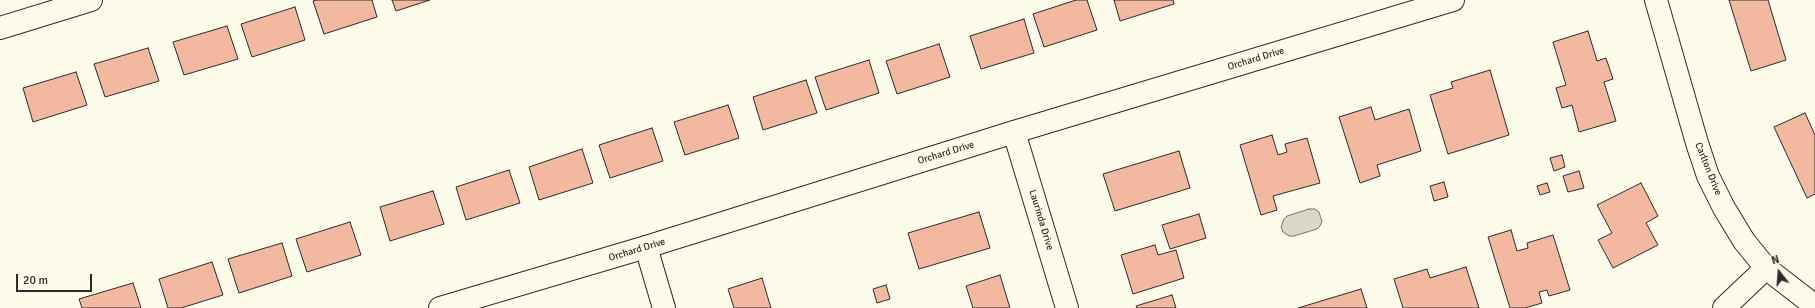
<!DOCTYPE html>
<html>
<head>
<meta charset="utf-8">
<style>
	body { margin:0 }
	#map { position:relative; width:1815px; height:308px; overflow:hidden; background:#fdfbea; font-family:Signika,sans-serif }
	canvas { display:block }
	.north { position:absolute; left:1759px; top:252px; width:40px; height:40px; -webkit-text-stroke:3px #fdfbea; paint-order:stroke; rotate:343deg; font-size:11px; font-weight:700; line-height:16px; text-align:center; color:#2b2b2b }
	.north::after { content:''; display:block; margin:auto; width:14px; height:18px; background:#2b2b2b; clip-path:polygon(50% 0,100% 100%,50% 72%,0 100%) }
	.scale { position:absolute; left:16px; top:274px; width:76px; height:18px; box-sizing:border-box; border:2px solid #2b2b2b; border-top:0; padding-left:5px; font-size:12px; line-height:14px; white-space:nowrap; color:#2b2b2b; -webkit-text-stroke:3px #fdfbea; paint-order:stroke }
</style>
</head>
<body>
<div id="map">
<canvas width="1815" height="308"></canvas>
<div class="north">N</div>
<div class="scale">20 m</div>
</div>
<script>
const ctx = document.querySelector('canvas').getContext('2d');
ctx.lineJoin = 'round';
function fill(path, color) { ctx.fillStyle = color; ctx.fill(path, 'evenodd'); }
const poly = rows => new Path2D(rows.map(r => 'M' + r).join(''));
function stroke(path, color, width, dash) { ctx.strokeStyle = color; ctx.lineWidth = width; ctx.lineCap = dash ? 'butt' : 'round'; ctx.setLineDash(dash || []); ctx.stroke(path); }
function label(font, color, halo, rows, align = 'center') {
  ctx.font = font + ' Signika,sans-serif'; ctx.lineWidth = 3; ctx.setLineDash([]); ctx.textBaseline = 'middle'; ctx.strokeStyle = halo; ctx.fillStyle = color; for (const [text, x, y, turn = 0] of rows) {
    ctx.save(); ctx.translate(x, y); ctx.rotate((+turn || 0) * Math.PI / 180); ctx.textAlign = isNaN(turn) ? turn : align; if (halo) ctx.strokeText(text, 0, 0); ctx.fillText(text, 0, 0); ctx.restore();
  }
}
const water = poly([
	[1309,209,1315,209,1319,212,1322,222,1320,226,1317,229,1294,236,1289,236,1283,232,1281,227,1284,219,1287,216,1309,209]
]);
const building = poly([
	[316,0,372,0,377,17,324,34,313,1,316,0],
	[392,0,430,0,396,11,392,0],
	[1076,0,1087,0,1097,30,1044,47,1033,14,1076,0],
	[1114,0,1173,0,1174,4,1120,21,1114,0],
	[1729,0,1768,0,1786,60,1751,71,1729,0],
	[295,7,305,40,252,57,241,24,295,7],
	[1024,19,1034,53,981,69,970,36,1024,19],
	[227,26,238,59,184,75,173,42,227,26],
	[1588,31,1597,61,1606,58,1613,79,1604,82,1616,121,1579,132,1572,105,1562,108,1556,88,1566,85,1553,42,1588,31],
	[939,44,950,77,897,94,886,61,939,44],
	[148,48,159,81,105,97,94,64,148,48],
	[869,60,879,93,826,110,815,77,869,60],
	[1490,70,1509,135,1448,154,1430,95,1453,88,1451,82,1490,70],
	[76,72,87,105,33,122,23,88,76,72],
	[806,80,817,113,763,130,753,97,806,80],
	[728,105,739,138,685,155,674,122,728,105],
	[1371,107,1375,120,1409,109,1421,151,1377,165,1380,176,1360,183,1339,117,1371,107],
	[1805,113,1815,135,1815,194,1807,198,1774,127,1805,113],
	[652,128,663,161,610,178,599,145,652,128],
	[1272,135,1278,155,1287,152,1285,144,1307,138,1320,183,1273,196,1277,210,1261,215,1240,145,1272,135],
	[582,149,593,183,539,200,529,167,582,149],
	[1179,151,1190,188,1115,211,1103,174,1179,151],
	[1562,155,1565,167,1554,171,1550,158,1562,155],
	[509,170,520,203,466,220,456,187,509,170],
	[1579,171,1584,188,1568,192,1563,176,1579,171],
	[1444,182,1448,197,1434,201,1430,186,1444,182],
	[1547,183,1550,192,1540,195,1537,186,1547,183],
	[1641,183,1658,216,1646,223,1658,245,1613,268,1598,240,1612,233,1597,205,1641,183],
	[433,191,444,224,390,241,380,207,433,191],
	[979,212,990,248,919,269,908,233,979,212],
	[1199,214,1206,238,1170,249,1162,225,1199,214],
	[350,222,361,255,307,272,296,239,350,222],
	[1511,230,1517,251,1528,248,1527,243,1553,235,1570,290,1549,296,1547,290,1539,292,1542,303,1525,308,1510,308,1488,237,1511,230],
	[282,243,292,276,239,293,228,259,282,243],
	[1155,245,1158,255,1176,250,1184,278,1133,294,1121,255,1155,245],
	[212,262,223,295,181,308,168,308,159,279,212,262],
	[1466,267,1479,308,1403,308,1394,279,1427,269,1430,278,1466,267],
	[1000,275,1010,308,973,308,966,286,1000,275],
	[762,278,771,308,734,308,728,289,762,278],
	[133,283,141,308,82,308,79,299,133,283],
	[886,285,890,299,877,303,873,289,886,285],
	[1361,289,1367,308,1298,308,1361,289],
	[1172,295,1176,308,1137,308,1136,306,1172,295]
]);
const street = poly([
	[1656,0,1697,143,1708,176,1724,208,1744,241,1766,268,1815,306],
	[0,28,91,0],
	[1014,132,1067,308],
	[646,247,664,308],
	[1724,308,1766,268]
]);
const secondary = poly([
	[440,308,646,247,1014,132,1453,0]
]);
const streetNames = [
	["Orchard Drive",1256,59,-17],
	["Orchard Drive",946,153,-17],
	["Carlton Drive",1708,169,68],
	["Laurinda Drive",1041,220,73],
	["Orchard Drive",637,250,-17]
];
fill(water, '#d8d7c9');
stroke(water, '#74746e', 1);
fill(building, '#f2b8a0');
stroke(building, '#2b2b2b', 1);
stroke(street, '#2b2b2b', 24);
stroke(secondary, '#2b2b2b', 24);
stroke(street, '#fdfbea', 22);
stroke(secondary, '#fdfbea', 22);
label('10px', '#2b2b2b', '#fdfbea', streetNames);
</script>
</body>
</html>
